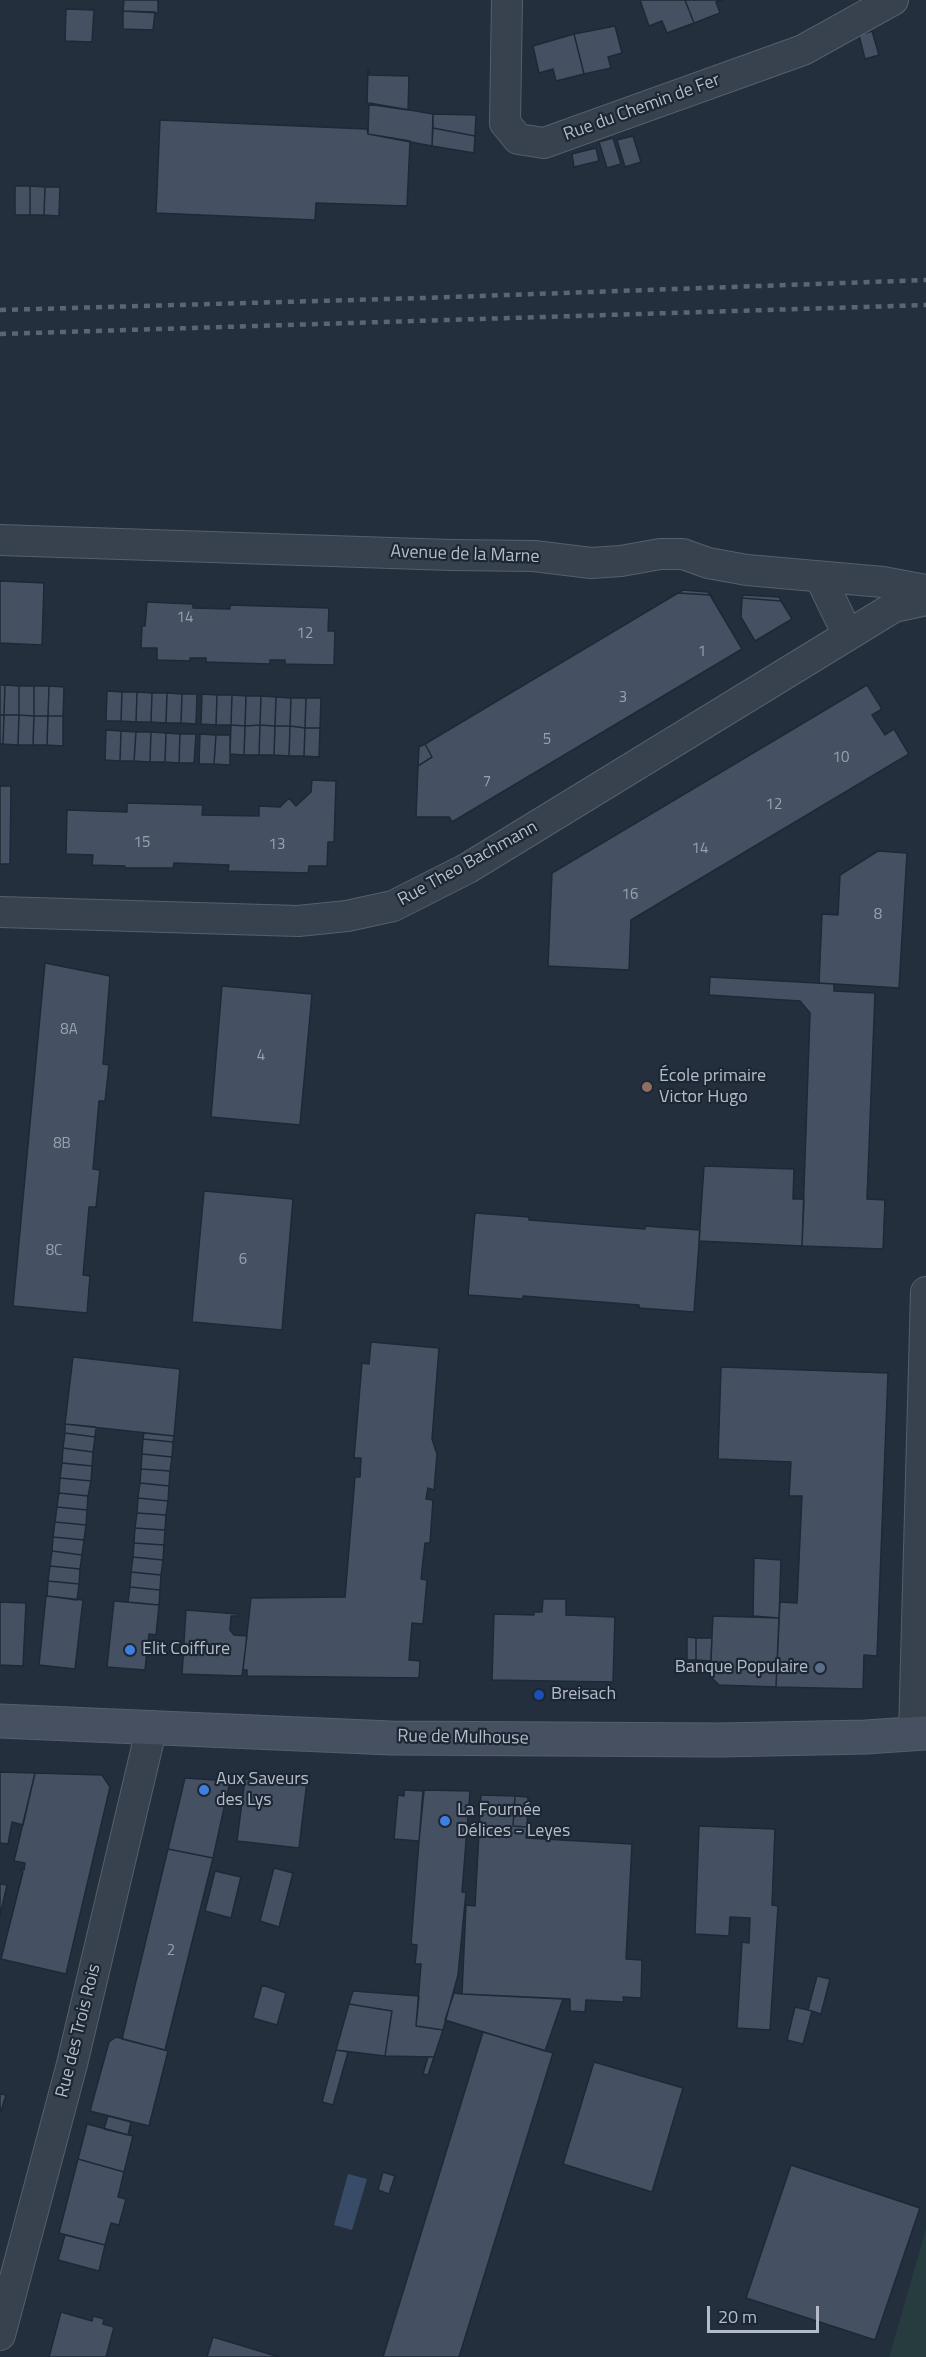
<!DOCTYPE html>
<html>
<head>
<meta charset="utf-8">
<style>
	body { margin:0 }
	#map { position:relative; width:926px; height:2357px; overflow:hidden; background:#242f3e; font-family:"Titillium Web",sans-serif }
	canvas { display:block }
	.scale { position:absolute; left:707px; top:2306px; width:112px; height:27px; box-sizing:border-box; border:3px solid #b4bcc9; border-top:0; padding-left:8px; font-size:18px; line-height:21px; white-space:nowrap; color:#b4bcc9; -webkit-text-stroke:4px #1d2633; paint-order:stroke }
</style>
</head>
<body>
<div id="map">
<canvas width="926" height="2357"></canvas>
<div class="scale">20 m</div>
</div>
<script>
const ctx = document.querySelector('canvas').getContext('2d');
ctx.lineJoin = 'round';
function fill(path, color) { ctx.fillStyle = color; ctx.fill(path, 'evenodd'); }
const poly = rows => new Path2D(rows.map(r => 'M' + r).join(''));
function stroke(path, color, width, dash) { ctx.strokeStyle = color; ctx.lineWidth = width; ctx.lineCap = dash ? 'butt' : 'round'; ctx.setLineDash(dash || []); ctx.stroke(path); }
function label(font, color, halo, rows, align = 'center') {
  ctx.font = font + ' "Titillium Web",sans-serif'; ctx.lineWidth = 4.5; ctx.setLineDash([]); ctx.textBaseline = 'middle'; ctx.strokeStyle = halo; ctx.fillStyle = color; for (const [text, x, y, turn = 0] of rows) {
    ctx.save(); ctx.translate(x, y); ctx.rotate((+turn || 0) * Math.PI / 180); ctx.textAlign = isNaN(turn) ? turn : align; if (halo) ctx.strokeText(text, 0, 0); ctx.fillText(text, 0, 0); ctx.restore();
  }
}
const green = poly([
	[926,2229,926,2357,889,2357,890,2354]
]);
const water = poly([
	[348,2174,367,2179,352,2230,334,2225]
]);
const building = poly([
	[124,0,158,0,158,13,123,11,124,0],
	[640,0,685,0,694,23,667,33,662,21,649,26,640,0],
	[685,0,723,0,716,2,720,13,694,23,685,0],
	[66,9,94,10,92,42,65,41,66,9],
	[123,11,155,12,153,30,123,29,123,11],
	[615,26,622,53,608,57,611,68,584,74,574,34,615,26],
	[872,31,879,55,865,59,859,35,872,31],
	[574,34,584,74,556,81,553,69,539,73,533,46,574,34],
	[368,69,369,75,409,76,408,110,367,104,368,69],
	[369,103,433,114,432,146,368,134,369,103],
	[433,114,476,115,475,136,433,128,433,114],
	[160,120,367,129,368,134,410,141,407,206,316,203,315,220,156,213,160,120],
	[433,128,475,136,474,153,432,146,433,128],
	[633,136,641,162,625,167,617,140,633,136],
	[613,138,621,164,607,168,599,142,613,138],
	[596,148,599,161,574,167,572,154,596,148],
	[15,186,30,186,30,215,15,215,15,186],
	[30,186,45,187,44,215,30,215,30,186],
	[45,187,60,187,59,216,44,215,45,187],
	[0,581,44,583,42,645,0,643,0,581],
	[683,590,708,592,710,595,678,593,683,590],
	[678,593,710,595,742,649,452,822,449,817,416,817,418,766,432,757,425,744,678,593],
	[743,595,779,597,781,601,742,598,743,595],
	[742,598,781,601,792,619,755,641,741,617,742,598],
	[147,602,193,604,193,608,230,609,230,605,329,608,328,631,335,631,334,665,285,664,285,660,270,660,270,664,206,662,206,658,190,658,190,661,157,660,157,648,141,648,142,626,145,626,147,602],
	[0,685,5,685,4,715,0,715,0,685],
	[5,685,19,686,19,715,4,715,5,685],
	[867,685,882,709,872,715,885,735,894,729,909,754,631,920,629,970,548,966,552,873,867,685],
	[19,686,34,686,34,716,19,715,19,686],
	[34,686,49,686,48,716,34,716,34,686],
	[49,686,64,687,63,716,48,716,49,686],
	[107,691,122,692,121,721,106,721,107,691],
	[122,692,137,692,136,722,121,721,122,692],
	[137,692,152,693,151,722,136,722,137,692],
	[152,693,167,693,166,723,151,722,152,693],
	[167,693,182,694,181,723,166,723,167,693],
	[182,694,197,694,196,724,181,723,182,694],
	[202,694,217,695,216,725,201,724,202,694],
	[217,695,232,695,231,725,216,725,217,695],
	[232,695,246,696,245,726,231,725,232,695],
	[246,696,261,696,260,725,245,726,246,696],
	[261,696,276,697,275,726,260,725,261,696],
	[276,697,291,698,290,726,275,726,276,697],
	[291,698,306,698,305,728,290,726,291,698],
	[306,698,321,698,320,728,305,728,306,698],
	[0,715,4,715,3,744,0,744,0,715],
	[4,715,19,715,18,745,3,744,4,715],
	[19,715,34,716,33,745,18,745,19,715],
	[34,716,48,716,47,745,33,745,34,716],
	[48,716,63,716,63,746,47,745,48,716],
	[231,725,245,726,244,755,230,754,231,725],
	[260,725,275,726,274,755,259,755,260,725],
	[260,725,259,755,244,755,245,726,260,725],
	[275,726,290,726,289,756,274,755,275,726],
	[290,726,305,728,304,756,289,756,290,726],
	[305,728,320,728,319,757,304,756,305,728],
	[106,730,121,731,120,761,105,760,106,730],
	[121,731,136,732,134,761,120,761,121,731],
	[136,732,151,732,150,762,134,761,136,732],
	[151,732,166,733,165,762,150,762,151,732],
	[166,733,180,734,179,763,165,762,166,733],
	[180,734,196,734,194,763,179,763,180,734],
	[200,734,216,735,214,764,199,764,200,734],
	[216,735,230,735,230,765,214,764,216,735],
	[425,744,432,757,418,766,419,747,425,744],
	[312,780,336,781,334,842,328,842,327,866,309,866,308,873,228,871,229,865,174,863,173,868,125,868,125,866,92,865,93,855,66,854,67,810,127,812,127,803,203,805,202,815,259,816,259,806,280,807,289,798,296,806,311,792,312,780],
	[0,786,11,786,10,864,0,864,0,786],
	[878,851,907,853,899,988,819,983,822,914,838,915,840,875,878,851],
	[45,963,110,976,103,1064,109,1065,105,1101,99,1101,93,1169,100,1170,96,1207,89,1207,83,1275,90,1276,87,1313,13,1306,45,963],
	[710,977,834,984,834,991,875,993,867,1199,885,1200,883,1249,802,1246,810,1013,800,1001,709,995,710,977],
	[222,986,312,994,300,1125,211,1117,222,986],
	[704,1166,794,1169,793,1199,804,1199,802,1246,699,1241,704,1166],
	[204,1191,293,1199,282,1330,192,1322,204,1191],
	[475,1213,529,1217,529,1220,645,1229,645,1226,700,1230,694,1312,639,1308,639,1305,523,1296,523,1299,468,1295,475,1213],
	[371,1342,439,1348,432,1439,437,1454,434,1490,428,1488,426,1499,433,1500,430,1543,425,1543,421,1579,427,1580,423,1624,412,1623,409,1660,420,1661,419,1678,247,1676,247,1670,243,1670,251,1598,345,1597,355,1477,360,1477,361,1458,354,1458,362,1363,369,1364,371,1342],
	[73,1357,180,1369,174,1436,65,1424,73,1357],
	[721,1367,888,1373,877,1656,864,1655,863,1689,776,1687,780,1602,797,1603,802,1496,789,1496,791,1462,718,1459,721,1367],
	[65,1424,96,1427,95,1437,65,1433,65,1424],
	[65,1433,95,1437,93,1452,63,1448,65,1433],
	[144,1433,174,1436,173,1442,143,1439,144,1433],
	[143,1439,173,1442,172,1457,142,1454,143,1439],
	[63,1448,93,1452,92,1466,62,1463,63,1448],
	[142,1454,172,1457,170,1471,141,1469,142,1454],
	[62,1463,92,1466,91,1481,60,1478,62,1463],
	[141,1469,170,1471,169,1486,140,1483,141,1469],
	[60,1478,91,1481,88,1496,59,1493,60,1478],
	[140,1483,169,1486,168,1501,138,1498,140,1483],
	[59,1493,88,1496,87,1510,57,1507,59,1493],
	[138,1498,168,1501,166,1515,137,1513,138,1498],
	[57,1507,87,1510,86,1525,55,1522,57,1507],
	[137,1513,166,1515,165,1530,135,1528,137,1513],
	[55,1522,86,1525,84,1540,53,1537,55,1522],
	[135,1528,165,1530,164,1545,134,1543,135,1528],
	[53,1537,84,1540,82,1555,52,1551,53,1537],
	[134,1543,164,1545,163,1560,133,1557,134,1543],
	[52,1551,82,1555,80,1569,50,1566,52,1551],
	[133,1557,163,1560,161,1575,131,1572,133,1557],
	[754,1558,781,1560,779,1618,753,1616,754,1558],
	[50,1566,80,1569,79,1584,48,1581,50,1566],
	[131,1572,161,1575,160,1590,130,1587,131,1572],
	[48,1581,79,1584,77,1600,47,1596,48,1581],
	[130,1587,160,1590,159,1605,128,1602,130,1587],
	[46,1596,83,1600,75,1669,39,1665,46,1596],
	[543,1599,566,1599,566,1615,615,1617,613,1682,492,1680,494,1614,534,1615,534,1612,542,1612,543,1599],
	[114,1601,159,1605,156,1635,149,1634,145,1670,107,1667,114,1601],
	[0,1602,26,1603,23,1666,0,1665,0,1602],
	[186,1610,238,1614,238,1616,231,1616,230,1630,234,1635,247,1636,242,1676,182,1674,186,1610],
	[713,1616,779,1618,776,1687,719,1685,710,1676,713,1616],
	[687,1637,696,1638,696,1660,687,1660,687,1637],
	[696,1638,712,1638,711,1661,696,1660,696,1638],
	[0,1772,35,1773,23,1825,12,1822,8,1844,0,1843,0,1772],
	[35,1773,102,1775,110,1787,66,1974,1,1959,23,1872,21,1871,21,1869,24,1870,25,1863,14,1861,35,1773],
	[185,1778,230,1781,213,1858,168,1849,185,1778],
	[245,1779,307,1781,299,1848,237,1841,245,1779],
	[404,1790,424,1791,419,1841,394,1839,398,1795,404,1796,404,1790],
	[423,1790,470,1791,462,1892,466,1892,458,1975,443,2030,416,2026,421,1964,415,1964,417,1945,411,1944,423,1790],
	[481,1795,515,1796,513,1826,527,1827,526,1838,632,1844,626,1959,642,1960,641,1998,623,1997,624,2002,586,2000,585,2012,570,2011,570,1999,462,1994,466,1905,475,1906,481,1795],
	[515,1796,528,1797,527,1827,513,1826,515,1796],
	[699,1826,775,1829,772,1905,778,1906,770,2030,737,2028,742,1942,749,1943,750,1918,730,1917,729,1936,695,1934,699,1826],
	[168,1849,213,1858,165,2050,122,2039,168,1849],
	[274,1868,293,1873,279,1927,260,1921,274,1868],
	[215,1871,241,1877,231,1918,205,1911,215,1871],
	[0,1884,7,1885,0,1916,0,1884],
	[817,1976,830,1979,821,2014,808,2010,817,1976],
	[262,1985,286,1993,277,2025,253,2018,262,1985],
	[353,1991,419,1996,416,2026,443,2030,434,2057,385,2056,392,2011,349,2004,353,1991],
	[454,1993,462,1994,563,1999,545,2051,445,2020,454,1993],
	[349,2004,392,2011,385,2056,336,2050,349,2004],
	[795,2007,812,2011,803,2044,787,2040,795,2007],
	[483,2032,553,2053,459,2357,383,2357,483,2032],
	[116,2037,168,2051,149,2126,90,2111,109,2042,116,2037],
	[336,2050,348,2052,333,2105,322,2102,336,2050],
	[428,2057,434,2057,428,2075,423,2074,428,2057],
	[594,2062,683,2088,652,2192,563,2164,594,2062],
	[0,2094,6,2095,1,2111,0,2111,0,2094],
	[108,2116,131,2122,128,2135,104,2129,108,2116],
	[87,2124,133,2136,124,2172,78,2159,87,2124],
	[78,2159,124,2172,118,2197,126,2199,119,2225,111,2223,105,2245,59,2233,78,2159],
	[791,2165,920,2208,875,2340,746,2298,791,2165],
	[383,2172,395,2176,389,2194,378,2190,383,2172],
	[65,2235,105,2245,99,2271,58,2260,65,2235],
	[61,2312,92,2321,93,2316,104,2319,103,2324,114,2327,106,2357,49,2357,61,2312],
	[213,2337,279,2357,207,2357,213,2337]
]);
const minor = poly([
	[507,0,505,123,518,139,544,143,803,50,893,0],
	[0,540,451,555,534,556,591,563,621,561,660,554,683,554,708,563,747,570,883,582,926,590],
	[820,577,848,635],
	[0,912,298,921,347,916,393,906,468,868,894,607,926,600],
	[914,1734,926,1292],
	[0,2335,72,2064,152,1726]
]);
const secondary = poly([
	[0,1721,391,1738,721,1740,866,1737,926,1733]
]);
const rail = poly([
	[0,310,423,298,926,280],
	[0,334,926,305]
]);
const markers = [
	[647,1087,6,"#8d6e63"],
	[130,1650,6,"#3f7fe0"],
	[820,1668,6,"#5c6f8a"],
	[539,1695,6,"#1a4fb4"],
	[204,1790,6,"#3f7fe0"],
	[445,1821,6,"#3f7fe0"]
];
const numberNames = [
	["14",185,618],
	["12",305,634],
	["1",702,652],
	["3",623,698],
	["5",547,740],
	["10",841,758],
	["7",487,782],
	["12",774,805],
	["15",142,843],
	["13",277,845],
	["14",700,849],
	["16",630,895],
	["8",878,915],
	["8A",69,1030],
	["4",261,1056],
	["8B",62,1144],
	["8C",54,1251],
	["6",243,1260],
	["2",171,1951]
];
const streetNames = [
	["Rue du Chemin de Fer",642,108,-20],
	["Avenue de la Marne",465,555,2],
	["Rue Theo Bachmann",468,864,-29],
	["Rue de Mulhouse",463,1738,1],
	["Rue des Trois Rois",79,2031,-76]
];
const poiNames = [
	["École primaire",659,1077],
	["Victor Hugo",659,1098],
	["Elit Coiffure",142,1650],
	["Banque Populaire",808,1668,"right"],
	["Breisach",551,1695],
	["Aux Saveurs",216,1780],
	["des Lys",216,1801],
	["La Fournée",457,1811],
	["Délices - Leyes",457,1832]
];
fill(green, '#263c3f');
fill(water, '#394c67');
fill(building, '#455162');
stroke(building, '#1f2835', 1.5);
stroke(minor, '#565f6c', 32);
stroke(secondary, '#565f6c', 35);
stroke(minor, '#38414e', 30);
stroke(secondary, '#465061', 33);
stroke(rail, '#5a6575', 4.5, [6, 6]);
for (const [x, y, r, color] of markers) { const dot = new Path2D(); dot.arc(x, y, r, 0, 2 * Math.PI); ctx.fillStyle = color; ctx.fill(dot); stroke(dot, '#1d2633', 2); }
label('15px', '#98a1af', null, numberNames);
label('18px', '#b4bcc9', '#1d2633', streetNames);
label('18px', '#b4bcc9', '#1d2633', poiNames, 'left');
</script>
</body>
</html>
